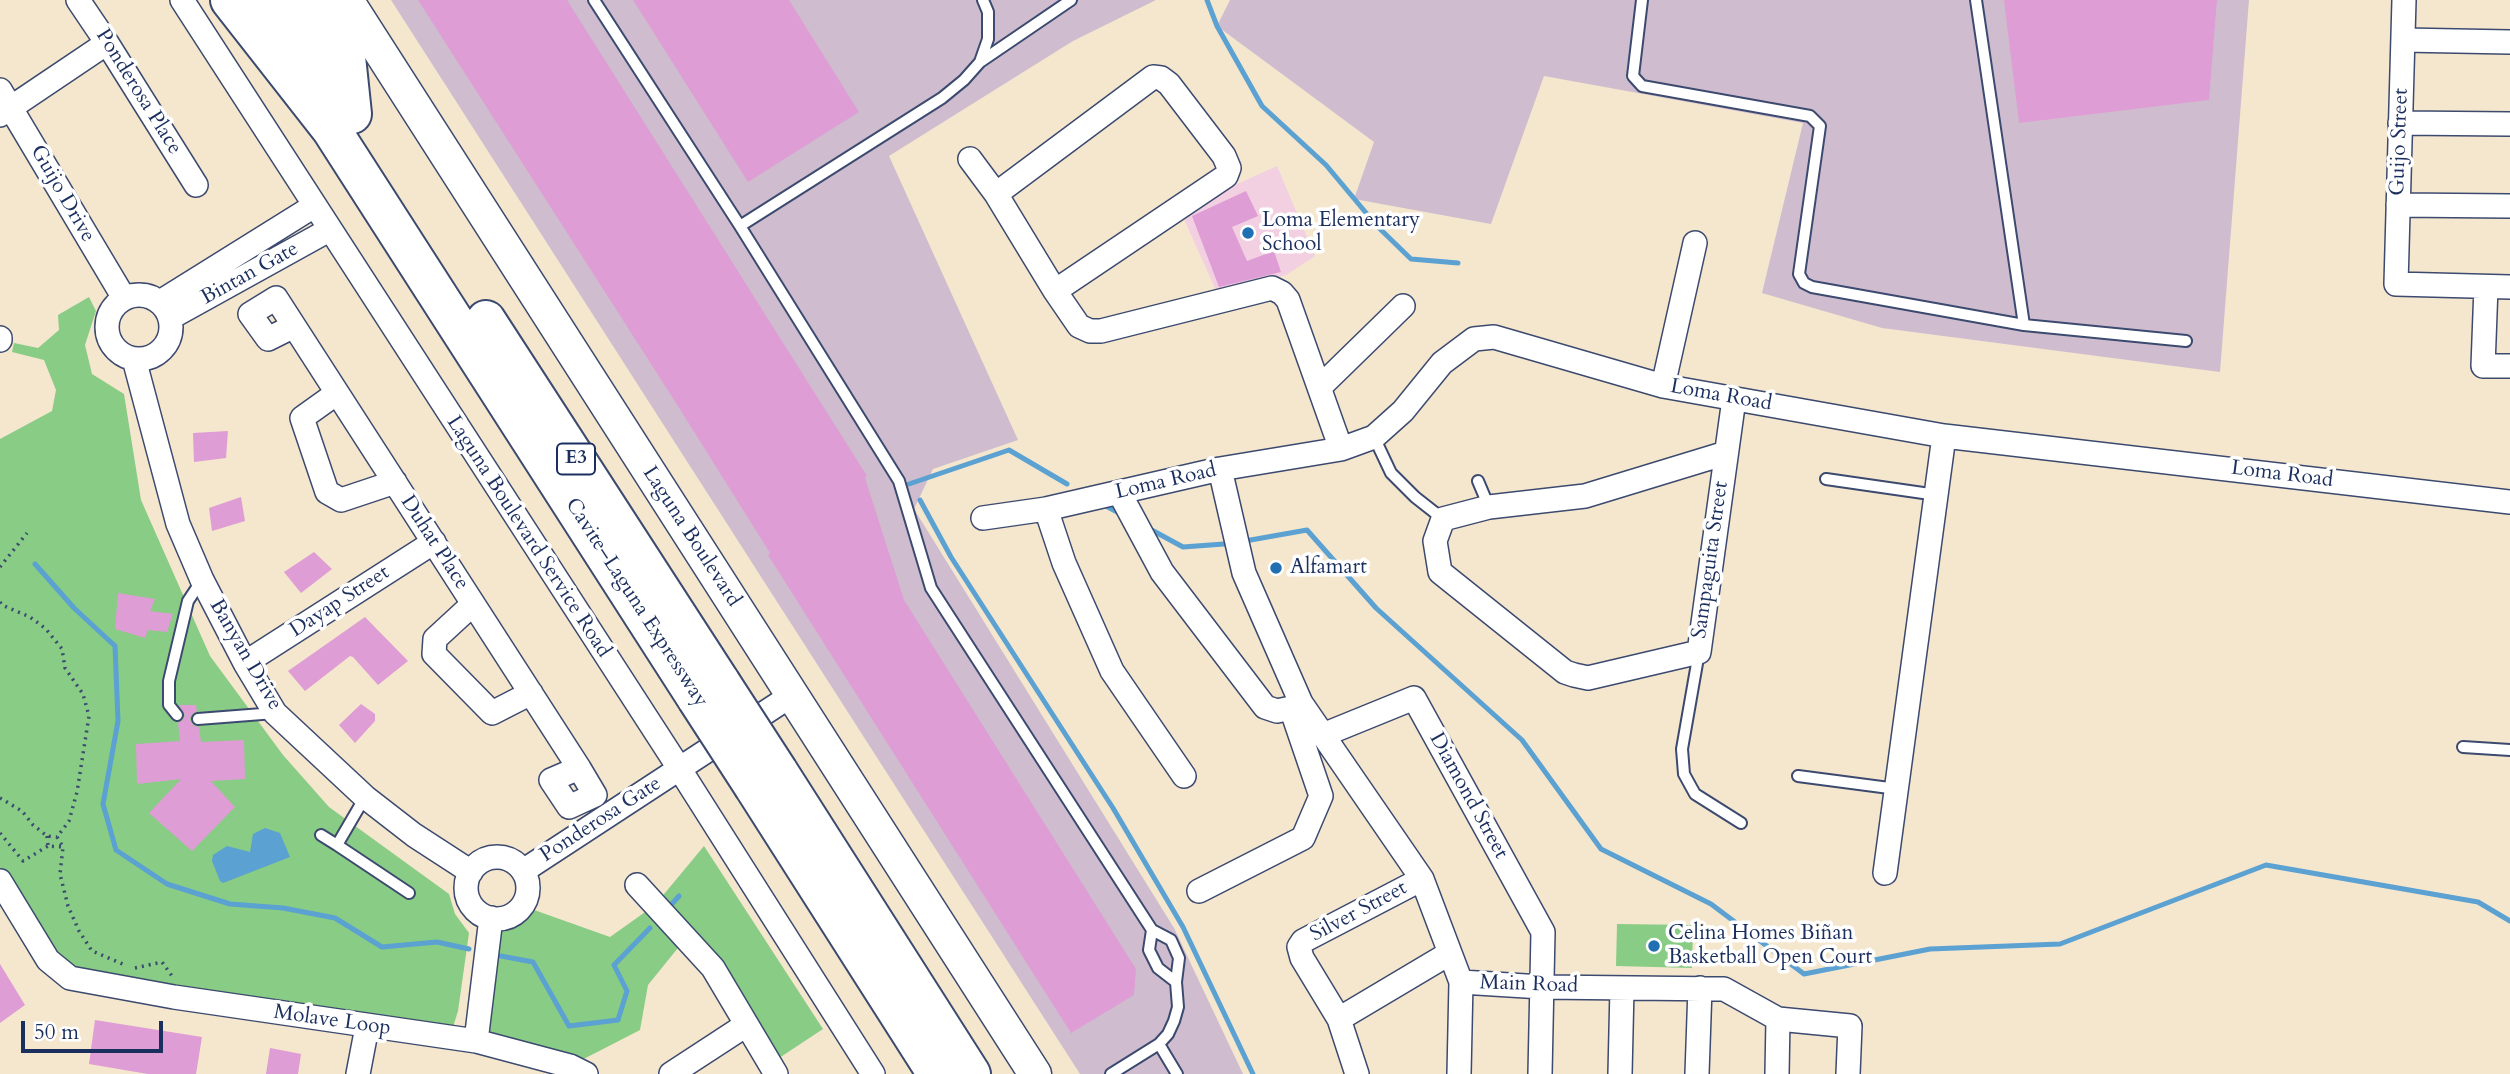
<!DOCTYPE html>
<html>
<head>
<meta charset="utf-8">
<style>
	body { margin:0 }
	#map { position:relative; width:2510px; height:1074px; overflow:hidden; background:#f5e6ce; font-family:Cardo,serif }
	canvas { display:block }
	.scale { position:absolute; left:21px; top:1021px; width:142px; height:32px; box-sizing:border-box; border:4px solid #1b2f5e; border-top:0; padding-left:9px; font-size:21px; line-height:24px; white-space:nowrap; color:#1b2f5e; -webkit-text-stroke:5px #fff; paint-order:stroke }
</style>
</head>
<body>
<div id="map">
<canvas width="2510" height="1074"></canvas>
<div class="scale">50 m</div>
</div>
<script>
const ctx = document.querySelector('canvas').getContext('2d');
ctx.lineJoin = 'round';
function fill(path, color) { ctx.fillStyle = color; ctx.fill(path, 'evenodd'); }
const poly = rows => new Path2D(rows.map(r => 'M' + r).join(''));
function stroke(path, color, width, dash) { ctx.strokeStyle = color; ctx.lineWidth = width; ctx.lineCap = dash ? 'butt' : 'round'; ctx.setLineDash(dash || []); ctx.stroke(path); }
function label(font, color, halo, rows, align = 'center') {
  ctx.font = font + ' Cardo,serif'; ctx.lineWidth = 7; ctx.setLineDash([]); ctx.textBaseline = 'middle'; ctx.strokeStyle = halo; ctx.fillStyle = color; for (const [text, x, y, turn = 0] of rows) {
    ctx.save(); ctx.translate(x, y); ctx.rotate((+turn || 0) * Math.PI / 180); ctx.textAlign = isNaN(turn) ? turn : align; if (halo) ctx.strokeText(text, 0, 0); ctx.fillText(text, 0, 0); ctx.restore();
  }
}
const built = poly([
	[1277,166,1315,256,1286,275,1218,295,1180,210]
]);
const industrial = poly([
	[391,0,1156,0,1073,41,889,156,1018,440,933,469,914,509,1174,928,1243,1074,1080,1074],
	[1230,0,2249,0,2220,372,1882,328,1762,293,1803,123,1544,76,1491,224,1354,199,1374,142,1217,26]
]);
const green = poly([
	[89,297,96,311,85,345,92,374,124,394,141,500,210,656,283,755,329,807,449,894,455,914,469,933,458,1011,453,1027,72,974,0,875,0,439,52,411,56,390,44,360,12,352,14,343,38,348,59,330,58,315],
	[704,846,823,1029,770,1064,686,938,648,985,640,1030,570,1066,476,1041,497,919,508,917,523,906,610,937,655,905],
	[1617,924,1693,925,1692,968,1616,966]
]);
const water = poly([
	[265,828,280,833,290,857,223,883,220,881,212,861,213,855,227,846,250,852,253,834]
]);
const stream = poly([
	[1207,0,1217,26,1262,106,1326,165,1377,226,1411,259,1458,263],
	[909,484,1009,450,1067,484],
	[920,500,951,557,1113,808,1183,927,1253,1074],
	[1102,504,1121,514],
	[1148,528,1183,547,1224,544],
	[1245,541,1307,530,1376,608,1522,740,1601,849,1711,904,1804,974,1930,949,2060,944,2266,865,2478,902,2510,921],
	[35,564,74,608,115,646,118,721,103,804,116,850,167,884,230,904,283,908,335,918,382,947,437,942,469,949],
	[670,906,679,896],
	[501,956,533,962,569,1026,618,1020,627,991,614,965,650,928]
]);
const building = poly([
	[418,0,567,0,867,476,865,478,904,600,1136,969,1134,995,1071,1033,768,555,770,553,676,403],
	[633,0,789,0,859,112,748,182],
	[2004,0,2217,0,2209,100,2019,123],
	[1246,191,1258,216,1232,227,1247,261,1274,251,1281,272,1219,287,1192,216],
	[228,431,226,458,194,462,193,433],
	[241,497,245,521,212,531,209,508],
	[314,552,332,569,301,593,284,572],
	[118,593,155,599,150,611,173,614,167,632,148,630,145,638,115,629],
	[365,617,408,661,378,685,353,657,350,656,305,691,288,671],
	[361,704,375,714,375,721,355,743,339,725],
	[179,705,196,705,197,711,191,715,190,720,194,726,199,727,201,742,244,740,245,779,211,781,235,807,192,851,149,813,181,779,137,784,136,744,180,741,178,723,182,721,185,715],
	[0,964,25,1005,0,1023],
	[95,1020,202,1037,196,1074,148,1074,89,1064],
	[270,1048,301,1054,298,1074,266,1074]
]);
const path = poly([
	[0,567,27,533],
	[0,602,2,605,30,617,46,629,62,649,65,668,83,694,89,716,77,792,69,821,57,837],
	[0,798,22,811,33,825,47,836,57,837],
	[0,833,23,861,48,846],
	[47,836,48,846,63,847],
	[57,837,63,847,60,874,68,906,79,931,92,951,125,965],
	[135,968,162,962,172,976]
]);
const lane = poly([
	[594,0,740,226,899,481,931,588,1152,930,1171,940,1179,958,1176,982,1178,1007,1174,1021,1168,1034,1159,1044,1111,1074],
	[1642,0,1633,76,1642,86,1810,116,1820,126,1799,274,1804,283,1812,287,2024,325,2186,341],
	[1976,0,2024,325],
	[980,62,1071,0],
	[740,226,942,98,964,80,980,62,988,39,988,12,983,0],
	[1374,437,1391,473,1415,497,1443,519],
	[1826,479,1937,495],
	[1478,481,1489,507],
	[1699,652,1682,749,1684,774,1695,794,1741,823],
	[177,715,169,705,169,681,188,601,202,580],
	[198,719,275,713],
	[2463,747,2510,750],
	[1798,776,1897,789],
	[321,835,337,845,365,797],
	[337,845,409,893],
	[1152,930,1149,950,1158,968,1176,982],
	[1159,1044,1177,1074]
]);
const street = poly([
	[78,0,107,43,196,185],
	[182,0,679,768,873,1074],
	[2404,0,2396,284,2510,287],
	[2403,40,2510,42],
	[0,90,124,298],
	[0,115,107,43],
	[2400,123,2510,124],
	[970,159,996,194],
	[2398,205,2510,206],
	[2486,287,2483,366,2510,366],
	[1055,291,1226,176,1229,168,1224,156,1169,84,1161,78,1153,77,996,194,1055,291,1079,326,1090,331,1101,331,1272,288,1282,293,1288,300,1341,449],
	'107 327a32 32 0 1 1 64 0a32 32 0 1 1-64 0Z',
	[160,302,314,206],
	[170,318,329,230],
	[294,326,268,339,250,314,276,298,579,768,595,795,569,807,551,780,579,768],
	[0,338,0,340],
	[134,359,178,524,202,580,245,663,275,713,365,797,414,835,471,872],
	[1663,386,1695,243],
	[1320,387,1403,306],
	[337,393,302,418,327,492,341,500,395,482],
	[1726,453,1585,496,1489,507,1443,519,1435,541,1440,572,1565,672,1574,675,1588,678,1699,652,1734,399],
	[1220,469,1244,573,1301,703,1422,879,1461,982,1459,1074],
	[1119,492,1162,572,1265,707,1277,711,1291,708,1301,703],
	[1046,509,1064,563,1112,671,1184,776],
	[983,518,1046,509,1220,469,1341,449,1374,437,1403,411,1442,363,1474,339,1494,337,1663,386,1944,436,2510,502],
	[473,604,435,639,434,654,492,713,531,693],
	[245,663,434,542],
	[1323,735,1414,698,1543,932,1540,1074],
	'466 888a31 31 0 1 1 62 0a31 31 0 1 1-62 0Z',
	[523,871,792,695],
	[1885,873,1944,436],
	[0,881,48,960,70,978,174,997,476,1041,570,1066,586,1074],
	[637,885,713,968,776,1074],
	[1199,891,1303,838,1321,796,1291,708],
	[1461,982,1542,987,1724,989,1778,1019,1850,1026,1848,1074],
	[1339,1019,1450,953],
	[476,1041,491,918],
	[358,1074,367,1027],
	[671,1074,746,1025],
	[1357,1074,1339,1019,1302,958,1299,947,1303,941,1422,879],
	[1620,1074,1622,988],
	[1697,1074,1700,988],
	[1777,1074,1778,1019]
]);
const secondary = poly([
	[347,0,1035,1074]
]);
const highway = poly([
	[230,0,331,129,697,699],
	[269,0,345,106],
	[310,0,346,57,352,114],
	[486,320,721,683],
	[778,771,971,1074],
	[754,787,937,1074]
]);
const highwayBridge = poly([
	[721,683,778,771],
	[697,699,754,787]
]);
const markers = [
	[1248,233,7,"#1f6fb2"],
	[1276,568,7,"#1f6fb2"],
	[1654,946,7,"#1f6fb2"]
];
const shields = [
	[576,459,38]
];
const shieldNames = [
	["E3",576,459]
];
const streetNames = [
	["Ponderosa Place",138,92,58],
	["Guijo Street",2400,142,-88],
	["Guijo Drive",62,194,60],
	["Bintan Gate",250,274,-29],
	["Loma Road",1721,396,10],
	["Loma Road",2282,475,7],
	["Loma Road",1166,482,-13],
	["Laguna Boulevard Service Road",528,537,57],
	["Laguna Boulevard",691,537,57],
	["Duhat Place",434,543,57],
	["Sampaguita Street",1711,560,-82],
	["Dayap Street",340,602,-33],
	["Cavite–Laguna Expressway",636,603,57],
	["Banyan Drive",245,655,60],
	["Diamond Street",1468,796,61],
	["Ponderosa Gate",601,820,-33],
	["Silver Street",1359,912,-28],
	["Main Road",1529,985,2],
	["Molave Loop",332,1021,8]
];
const poiNames = [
	["Loma Elementary",1262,221],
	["School",1262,245],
	["Alfamart",1290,568],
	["Celina Homes Biñan",1668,934],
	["Basketball Open Court",1668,958]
];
fill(built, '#f2cfe1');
fill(industrial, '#cfbdcf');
fill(green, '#88cc85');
fill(water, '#5ba1d1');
stroke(stream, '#5ba1d1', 5);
fill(building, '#de9dd4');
stroke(lane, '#3c4a6f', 14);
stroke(street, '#3c4a6f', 26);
stroke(secondary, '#3c4a6f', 35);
stroke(highway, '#3c4a6f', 42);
stroke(path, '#3c4a6f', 3.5, [2, 5]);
stroke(lane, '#fff', 10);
stroke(street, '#fff', 23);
stroke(secondary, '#fff', 32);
stroke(highway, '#fff', 38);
stroke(highwayBridge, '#3c4a6f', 42, []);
stroke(highwayBridge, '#fff', 38);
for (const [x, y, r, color] of markers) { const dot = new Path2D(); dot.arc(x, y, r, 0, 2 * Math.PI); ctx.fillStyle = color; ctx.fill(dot); stroke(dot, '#fff', 2.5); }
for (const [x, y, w] of shields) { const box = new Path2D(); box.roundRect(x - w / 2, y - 15.5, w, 31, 5); ctx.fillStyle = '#fff'; ctx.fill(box); stroke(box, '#1b2f5e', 2); }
label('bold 19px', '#1b2f5e', null, shieldNames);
label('21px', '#1b2f5e', '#fff', streetNames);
label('21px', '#1b2f5e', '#fff', poiNames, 'left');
</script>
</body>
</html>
